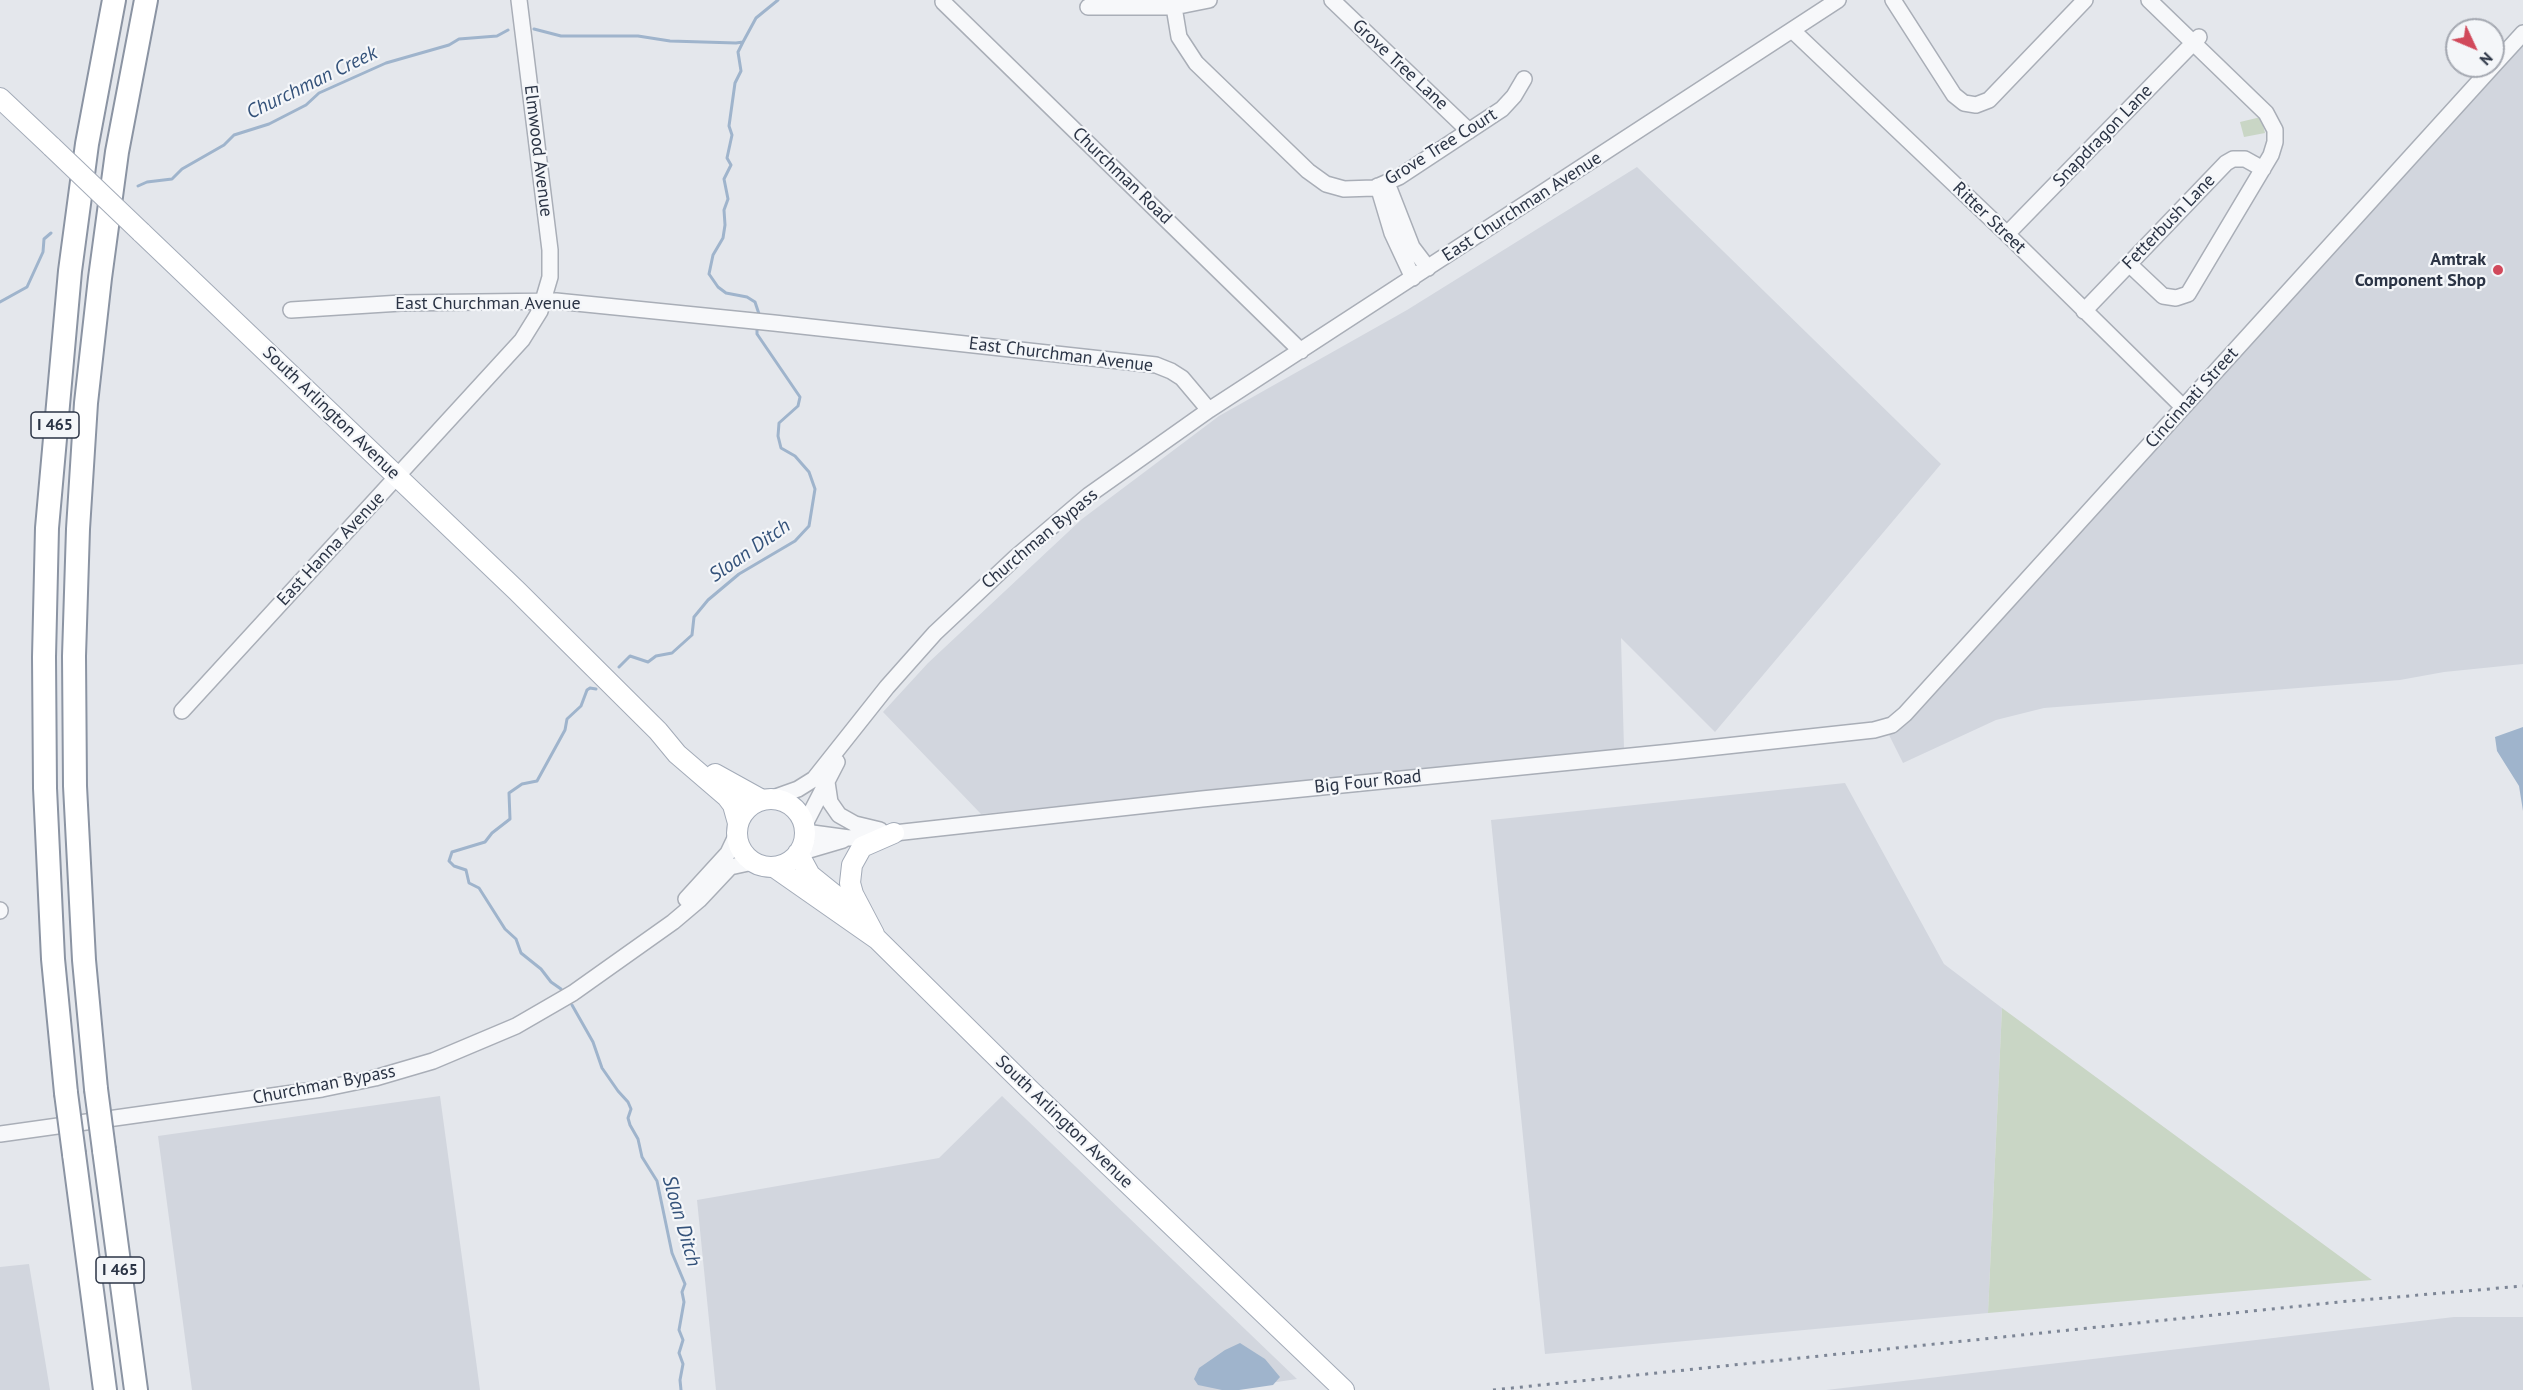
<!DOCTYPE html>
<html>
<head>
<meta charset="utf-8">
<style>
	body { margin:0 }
	#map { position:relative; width:2523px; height:1390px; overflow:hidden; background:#e4e7ec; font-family:"PT Sans",sans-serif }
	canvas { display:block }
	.north { position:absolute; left:2445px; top:18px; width:60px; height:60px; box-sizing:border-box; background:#f4f6f9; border:2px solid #a4a8b1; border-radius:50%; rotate:134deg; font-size:16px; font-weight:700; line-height:24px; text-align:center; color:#2b3445 }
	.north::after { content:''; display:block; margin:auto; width:21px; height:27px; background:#d1495b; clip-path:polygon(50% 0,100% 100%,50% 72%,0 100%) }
</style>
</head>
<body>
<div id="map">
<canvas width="2523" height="1390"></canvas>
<div class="north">N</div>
</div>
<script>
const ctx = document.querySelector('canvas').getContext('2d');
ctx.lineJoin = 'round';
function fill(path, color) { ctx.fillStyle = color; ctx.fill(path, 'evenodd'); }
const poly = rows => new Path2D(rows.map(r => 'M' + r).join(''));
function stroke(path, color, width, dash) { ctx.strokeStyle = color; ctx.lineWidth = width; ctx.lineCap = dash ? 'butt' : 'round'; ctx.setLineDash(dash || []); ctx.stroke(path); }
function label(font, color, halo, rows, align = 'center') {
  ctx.font = font + ' "PT Sans",sans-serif'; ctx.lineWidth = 4.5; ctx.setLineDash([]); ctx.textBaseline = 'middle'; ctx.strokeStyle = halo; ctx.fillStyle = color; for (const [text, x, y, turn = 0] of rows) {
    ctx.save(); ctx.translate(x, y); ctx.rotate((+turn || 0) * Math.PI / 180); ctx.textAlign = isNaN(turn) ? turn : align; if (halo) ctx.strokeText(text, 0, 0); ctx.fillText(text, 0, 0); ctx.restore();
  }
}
const built = poly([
	[2523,40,2523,664,2444,672,2400,680,2044,708,1996,720,1903,763,1888,733],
	[1637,167,1941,464,1715,732,1621,638,1624,749,981,814,883,712,928,663,1082,519,1219,416,1407,310],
	[1845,783,1944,964,2002,1008,1988,1313,1545,1354,1491,820],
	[440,1096,480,1390,192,1390,158,1136],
	[1002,1096,1297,1379,1223,1390,716,1390,697,1200,939,1158],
	[29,1264,50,1390,0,1390,0,1267],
	[2454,1317,2523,1317,2523,1390,1826,1390]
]);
const green = poly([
	[2261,117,2265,133,2244,137,2240,122],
	[2002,1008,2372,1280,1988,1313]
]);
const water = poly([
	[2523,727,2523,811,2519,786,2497,751,2495,737],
	[1240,1343,1265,1359,1280,1377,1273,1385,1239,1390,1222,1390,1198,1385,1194,1379,1199,1368,1225,1350]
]);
const stream = poly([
	[534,29,561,36,638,36,670,41,736,43,743,42,756,18,778,0],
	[743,42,738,52,741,71,735,83,729,126,732,135,727,158,731,165,724,179,728,199,724,210,725,225,723,238,713,255,709,274,718,287,726,293,747,297,755,302,759,314],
	[138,186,147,182,172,179,182,169,224,145,234,135,269,124,306,105,319,93,386,63,449,45,459,39,497,36,508,30],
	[0,302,27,287,43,252,44,239,51,233],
	[619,667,630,656,648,662,656,656,672,653,692,635,694,617,708,600,739,574,795,541,809,526,815,489,809,472,795,456,781,448,778,436,779,423,798,406,800,397,757,334,757,329],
	[561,989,551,982,541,969,521,953,516,939,505,929,479,888,469,883,466,870,454,866,449,861,452,852,485,842,492,833,510,819,509,793,522,784,537,781,565,730,567,719,581,706,587,690,590,688,596,689],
	[572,1005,593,1042,602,1068,618,1091,628,1102,631,1109,628,1118,630,1125,638,1139,642,1157,657,1181,672,1253,685,1284,682,1292,684,1302,679,1330,683,1340,679,1353,683,1364,680,1380,681,1390]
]);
const minor = poly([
	[1332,0,1469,131],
	[1893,0,1954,95,1964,103,1976,105,1989,100,2085,0],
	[943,2,1301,351],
	[1088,7,1174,7,1209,0],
	[1174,7,1179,37,1196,63,1308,171,1326,184,1344,189,1374,188,1399,177,1502,109,1514,96,1524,79],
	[1792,30,2007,234,2183,407],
	[2493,66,2523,33],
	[1387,183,1412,247,1428,268],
	[1378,186,1392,233,1413,278],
	[2007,234,2199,37],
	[2129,264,2163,296,2176,298,2188,294,2271,155,2275,142,2275,130,2266,113,2149,0],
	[291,310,401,303,556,301,774,323,1156,365,1171,371,1182,378,1209,410],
	[2084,311,2226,163,2233,159,2245,159,2263,169],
	[182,711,522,340,540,311,550,277,550,250,519,0],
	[827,782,830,802,839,815,855,824,880,830],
	[770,799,798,789,814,779,887,687,935,633,1016,557,1089,495,1209,410,1838,0],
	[804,826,837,762],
	[805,832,849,838,1202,799,1671,752,1874,730,1892,725,1905,714,2493,66],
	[800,851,809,850,843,840],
	[686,899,728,853,737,834],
	[0,911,0,910],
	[0,1134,322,1089,375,1078,433,1061,516,1026,573,993,673,922,699,900,730,867,753,862]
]);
const major = poly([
	[0,98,52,147],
	[141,232,517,591,658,731,677,754,727,797,733,805,738,823],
	[715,774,762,800],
	'737 833a34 34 0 1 1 68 0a34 34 0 1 1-68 0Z',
	[798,853,810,875,841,900],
	[774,867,877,939,1031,1091,1344,1390],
	[874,934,853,894,850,883,852,865,862,847,894,833]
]);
const highway = poly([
	[96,1089,84,960,75,786,74,656,78,529,86,403,100,278,117,152,146,0],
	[66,1093,53,959,45,788,44,657,47,528,70,271,87,144,114,0],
	[104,1150,136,1390],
	[74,1154,105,1390]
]);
const rail = poly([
	[1493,1390,2339,1302,2523,1286]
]);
const majorBridge = poly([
	[52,147,141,232]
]);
const highwayBridge = poly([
	[96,1089,104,1150],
	[66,1093,74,1154]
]);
const markers = [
	[2498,270,6,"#d1495b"]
];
const shields = [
	[55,425,48],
	[120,1270,48]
];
const shieldNames = [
	["I 465",55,425],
	["I 465",120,1270]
];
const streetNames = [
	["Grove Tree Lane",1400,65,43],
	["Snapdragon Lane",2103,136,-46],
	["Grove Tree Court",1441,147,-32],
	["Elmwood Avenue",538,151,83],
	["Churchman Road",1122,176,44],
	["East Churchman Avenue",1522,207,-33],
	["Ritter Street",1989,218,44],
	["Fetterbush Lane",2169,222,-46],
	["East Churchman Avenue",488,304],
	["East Churchman Avenue",1061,355,7],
	["Cincinnati Street",2192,398,-48],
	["South Arlington Avenue",331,413,44],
	["Churchman Bypass",1040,539,-40],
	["East Hanna Avenue",331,549,-47],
	["Big Four Road",1368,782,-6],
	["Churchman Bypass",324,1085,-11],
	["South Arlington Avenue",1064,1122,44]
];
const poiNames = [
	["Amtrak",2486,260],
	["Component Shop",2486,281]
];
const waterNames = [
	["Churchman Creek",312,83,-26],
	["Sloan Ditch",750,551,-35],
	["Sloan Ditch",681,1221,74]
];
fill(built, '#d2d6de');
fill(green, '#c9d6c5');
fill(water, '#9fb4cc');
stroke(stream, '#9fb4cc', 3);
stroke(minor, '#a9aeb7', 18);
stroke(major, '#a3abb8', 22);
stroke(highway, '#8b94a3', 26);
stroke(minor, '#f7f8fa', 15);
stroke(major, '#fff', 20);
stroke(highway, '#fff', 22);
stroke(rail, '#7d8696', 3, [3, 6]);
stroke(majorBridge, '#a3abb8', 22, []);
stroke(highwayBridge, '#8b94a3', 26, []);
stroke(majorBridge, '#fff', 20);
stroke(highwayBridge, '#fff', 22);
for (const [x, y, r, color] of markers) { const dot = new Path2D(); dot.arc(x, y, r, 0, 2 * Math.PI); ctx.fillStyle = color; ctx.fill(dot); stroke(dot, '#f4f6f9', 2); }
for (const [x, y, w] of shields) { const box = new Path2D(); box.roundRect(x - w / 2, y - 13, w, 26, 4.5); ctx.fillStyle = '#f4f6f9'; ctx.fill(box); stroke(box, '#2b3445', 1.5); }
label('bold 16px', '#2b3445', null, shieldNames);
label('18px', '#2b3445', '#f4f6f9', streetNames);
label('bold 18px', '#2b3445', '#f4f6f9', poiNames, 'right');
label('italic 20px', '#34527a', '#f4f6f9', waterNames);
</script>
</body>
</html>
